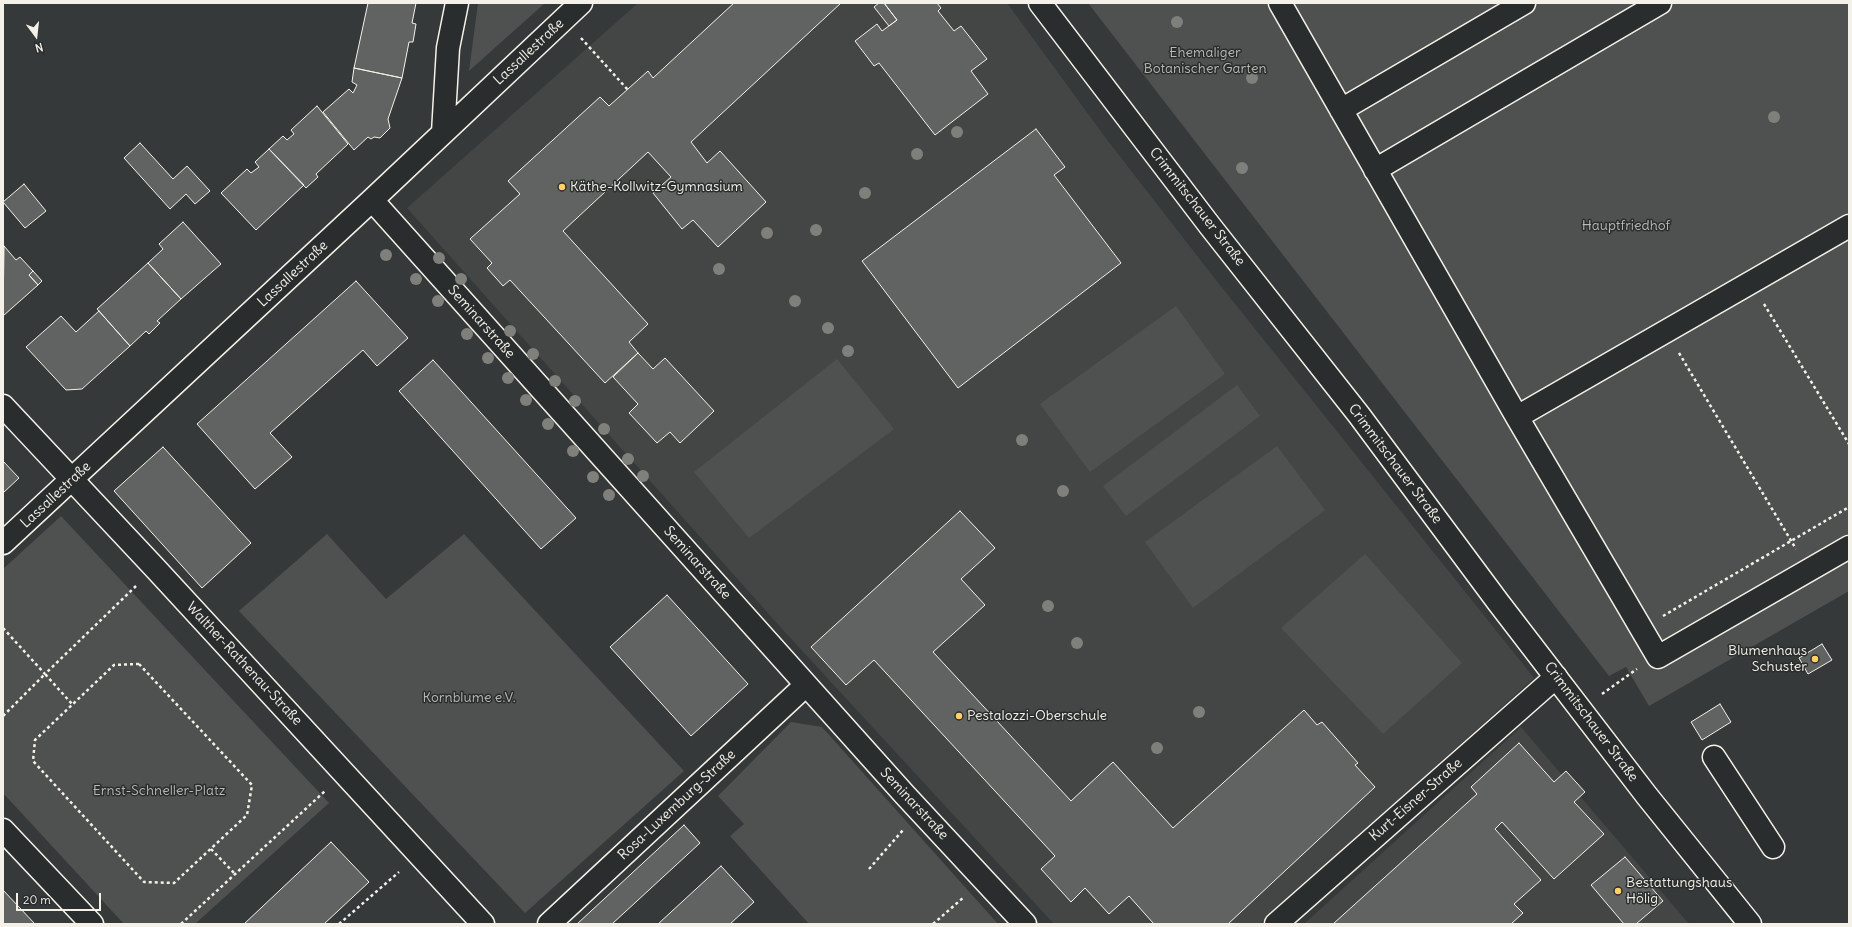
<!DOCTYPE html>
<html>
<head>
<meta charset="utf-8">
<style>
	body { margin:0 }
	#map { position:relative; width:1852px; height:927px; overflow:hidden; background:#363939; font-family:Delius,sans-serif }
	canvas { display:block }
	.frame { position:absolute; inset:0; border:4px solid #f4f1e8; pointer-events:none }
	.north { position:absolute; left:16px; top:16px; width:40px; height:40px; -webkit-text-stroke:3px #2a2d2e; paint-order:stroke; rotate:165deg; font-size:11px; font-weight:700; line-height:16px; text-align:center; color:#f4f1e8 }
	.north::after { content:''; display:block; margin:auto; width:14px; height:18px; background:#f4f1e8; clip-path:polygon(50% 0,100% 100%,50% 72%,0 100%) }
	.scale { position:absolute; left:16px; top:893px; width:85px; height:18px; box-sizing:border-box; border:2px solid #f4f1e8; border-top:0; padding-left:5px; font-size:12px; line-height:14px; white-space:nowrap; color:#f4f1e8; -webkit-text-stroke:3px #2a2d2e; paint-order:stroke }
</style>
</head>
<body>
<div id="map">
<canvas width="1852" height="927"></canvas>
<div class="frame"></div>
<div class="north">N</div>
<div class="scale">20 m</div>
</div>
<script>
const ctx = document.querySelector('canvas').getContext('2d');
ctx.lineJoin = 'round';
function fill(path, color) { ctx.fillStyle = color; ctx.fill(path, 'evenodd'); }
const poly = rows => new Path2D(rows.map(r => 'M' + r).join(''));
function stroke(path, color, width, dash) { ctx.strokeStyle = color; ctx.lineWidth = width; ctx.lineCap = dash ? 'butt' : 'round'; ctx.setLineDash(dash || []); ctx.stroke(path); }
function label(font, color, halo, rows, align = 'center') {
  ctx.font = font + ' Delius,sans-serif'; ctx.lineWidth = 3; ctx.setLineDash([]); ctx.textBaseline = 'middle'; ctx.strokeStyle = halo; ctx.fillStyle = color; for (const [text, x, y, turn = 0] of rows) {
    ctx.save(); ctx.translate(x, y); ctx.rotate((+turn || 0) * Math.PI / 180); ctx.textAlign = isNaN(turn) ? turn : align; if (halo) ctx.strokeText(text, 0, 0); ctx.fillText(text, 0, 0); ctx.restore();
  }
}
const built = poly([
	[638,3,1007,3,1108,141,1212,275,1534,678,1260,924,1054,924,783,630,407,208],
	[1521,727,1689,924,1304,924]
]);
const green = poly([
	[478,3,545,3,469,71],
	[1088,3,1849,3,1849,591,1649,706,1626,667,1609,676],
	[1176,306,1225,374,1090,472,1040,404],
	[837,359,894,429,749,538,694,472],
	[1237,385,1260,416,1126,516,1103,486],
	[1277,446,1325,510,1193,608,1145,542],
	[61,516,329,803,195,924,124,924,3,793,3,569],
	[327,534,386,599,464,534,684,771,525,913,239,611],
	[1365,554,1462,663,1383,734,1281,628],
	[791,722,822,727,998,924,809,924,730,836,744,824,718,796]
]);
const building = poly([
	[368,3,416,3,412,23,416,24,413,42,409,42,402,78,354,68,368,3],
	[734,3,841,3,691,142,707,163,720,151,766,202,718,247,693,220,682,229,653,193,671,177,648,152,563,231,648,324,629,342,638,353,605,383,510,280,503,286,487,268,492,263,470,239,520,194,508,181,600,97,609,106,648,71,653,78,734,3],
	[879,3,884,3,897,20,889,26,874,7,879,3],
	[884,3,937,3,941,8,938,11,954,31,961,26,987,59,971,71,988,94,935,135,879,63,874,66,855,41,877,24,882,31,897,20,884,3],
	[354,68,402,78,388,119,390,128,380,138,374,137,371,139,368,137,354,150,323,112,349,89,353,93,357,85,352,82,354,68],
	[317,106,348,144,316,174,318,177,306,188,269,149,283,136,287,140,294,134,291,130,317,106],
	[1036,129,1065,167,1054,175,1121,263,958,388,862,261,1036,129],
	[140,143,173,179,187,166,210,191,195,204,186,194,170,209,124,158,140,143],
	[269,149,304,185,256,230,221,193,247,169,251,173,259,167,255,162,269,149],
	[24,184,46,211,25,228,3,202,24,184],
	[183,222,221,264,181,299,148,263,163,249,159,244,183,222],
	[4,246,16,260,20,257,33,271,29,275,38,285,3,316,4,246],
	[148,263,181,299,157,321,160,323,149,334,146,331,130,346,97,309,148,263],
	[33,271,42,281,38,285,29,275,33,271],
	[356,281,408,338,377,366,363,350,270,433,292,457,255,489,197,424,356,281],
	[99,311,130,346,82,389,66,390,26,347,61,316,76,332,99,311],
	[638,353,653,369,665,358,714,411,680,443,670,432,657,443,629,413,638,404,613,377,638,353],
	[433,360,576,518,541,549,399,391,433,360],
	[163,447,251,543,202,588,114,491,163,447],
	[3,461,19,478,3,493,3,461],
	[960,511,995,548,961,579,985,605,933,652,1071,801,1113,762,1173,828,1304,710,1317,725,1322,722,1358,763,1355,765,1375,787,1228,924,1154,924,1129,896,1109,914,1085,888,1071,902,1041,869,1055,856,874,660,846,685,811,647,960,511],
	[667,595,748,684,691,736,610,647,667,595],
	[1822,644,1832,660,1808,674,1799,658,1822,644],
	[1720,704,1731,722,1702,740,1691,722,1720,704],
	[1519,743,1554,782,1566,771,1585,792,1574,802,1604,834,1554,879,1502,822,1495,829,1541,880,1514,904,1523,913,1511,924,1333,924,1477,794,1471,787,1519,743],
	[684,825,700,843,612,924,577,924,684,825],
	[331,842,369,882,324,924,244,924,331,842],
	[1625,857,1663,901,1636,924,1624,924,1591,885,1625,857],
	[721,866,754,902,730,924,658,924,721,866],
	[3,890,35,924,3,924,3,890]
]);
const path = poly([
	[581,38,628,90],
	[1764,304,1849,444],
	[1679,353,1796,549],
	[1663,616,1849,507],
	[3,628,45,674,136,586],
	[139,664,252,785,247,815,174,883,144,882,33,761,35,740,114,665,139,664],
	[1602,694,1637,669],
	[3,716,45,674,72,704],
	[211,849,236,875],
	[869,869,903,830],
	[181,924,325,791],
	[339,924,399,872],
	[933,924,964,897]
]);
const minor = poly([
	[1280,3,1517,417,1658,657,1849,547],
	[1341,110,1524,3],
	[443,133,448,48,457,3],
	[1375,170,1660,3],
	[372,200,905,795,1025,924],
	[3,406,155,568,483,924],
	[1517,417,1849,226],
	[3,543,372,200,581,3],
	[1714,757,1773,847],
	[3,830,92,924],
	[549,924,806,685],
	[1276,924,1556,677]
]);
const major = poly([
	[1040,3,1210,226,1359,415,1498,602,1647,796,1750,924]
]);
const trees = [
	[1177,22],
	[1252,78],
	[1774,117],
	[957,132],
	[917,154],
	[1242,168],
	[865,193],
	[816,230],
	[767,233],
	[386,255],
	[439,258],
	[719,269],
	[416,279],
	[461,279],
	[438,301],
	[795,301],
	[828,328],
	[510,331],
	[467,334],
	[848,351],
	[533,354],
	[488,358],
	[508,378],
	[555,381],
	[526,400],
	[575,401],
	[548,424],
	[604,429],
	[1022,440],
	[573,451],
	[628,459],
	[643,476],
	[593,477],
	[1063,491],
	[609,495],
	[1048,606],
	[1077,643],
	[1199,712],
	[1157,748]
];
const markers = [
	[562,187,4,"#ffd166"],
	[1815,659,4,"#ffd166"],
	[959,716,4,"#ffd166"],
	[1618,891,4,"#ffd166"]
];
const streetNames = [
	["Lassallestraße",529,52,-43],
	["Crimmitschauer Straße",1197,207,52],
	["Lassallestraße",293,274,-43],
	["Seminarstraße",481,322,48],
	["Crimmitschauer Straße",1395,464,53],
	["Lassallestraße",56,495,-43],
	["Seminarstraße",697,563,48],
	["Walther-Rathenau-Straße",244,664,47],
	["Crimmitschauer Straße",1591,722,53],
	["Kurt-Eisner-Straße",1416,800,-41],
	["Seminarstraße",914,804,47],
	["Rosa-Luxemburg-Straße",677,805,-43]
];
const parkNames = [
	["Ehemaliger",1205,53],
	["Botanischer Garten",1205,69],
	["Hauptfriedhof",1626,226],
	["Kornblume e.V.",469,698],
	["Ernst-Schneller-Platz",159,791]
];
const poiNames = [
	["Käthe-Kollwitz-Gymnasium",570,187],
	["Blumenhaus",1807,651,"right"],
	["Schuster",1807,667,"right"],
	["Pestalozzi-Oberschule",967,716],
	["Bestattungshaus",1626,883],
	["Hölig",1626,899]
];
fill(built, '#434645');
fill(green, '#4e514f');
fill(building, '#616362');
stroke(building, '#f4f1e8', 1);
stroke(minor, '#f4f1e8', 25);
stroke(major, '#f4f1e8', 25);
stroke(path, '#f4f1e8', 2.5, [3, 3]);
stroke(minor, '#2a2d2e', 22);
stroke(major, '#2a2d2e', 22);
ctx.fillStyle = '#7f7f7c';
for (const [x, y] of trees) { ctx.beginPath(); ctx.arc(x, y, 6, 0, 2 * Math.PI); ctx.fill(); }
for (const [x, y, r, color] of markers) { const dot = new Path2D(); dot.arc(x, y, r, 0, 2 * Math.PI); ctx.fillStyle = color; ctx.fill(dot); stroke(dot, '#2a2d2e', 1.5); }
label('14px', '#f4f1e8', '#2a2d2e', streetNames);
label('14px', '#bab9b2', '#2a2d2e', parkNames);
label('14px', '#f4f1e8', '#2a2d2e', poiNames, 'left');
</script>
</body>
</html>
